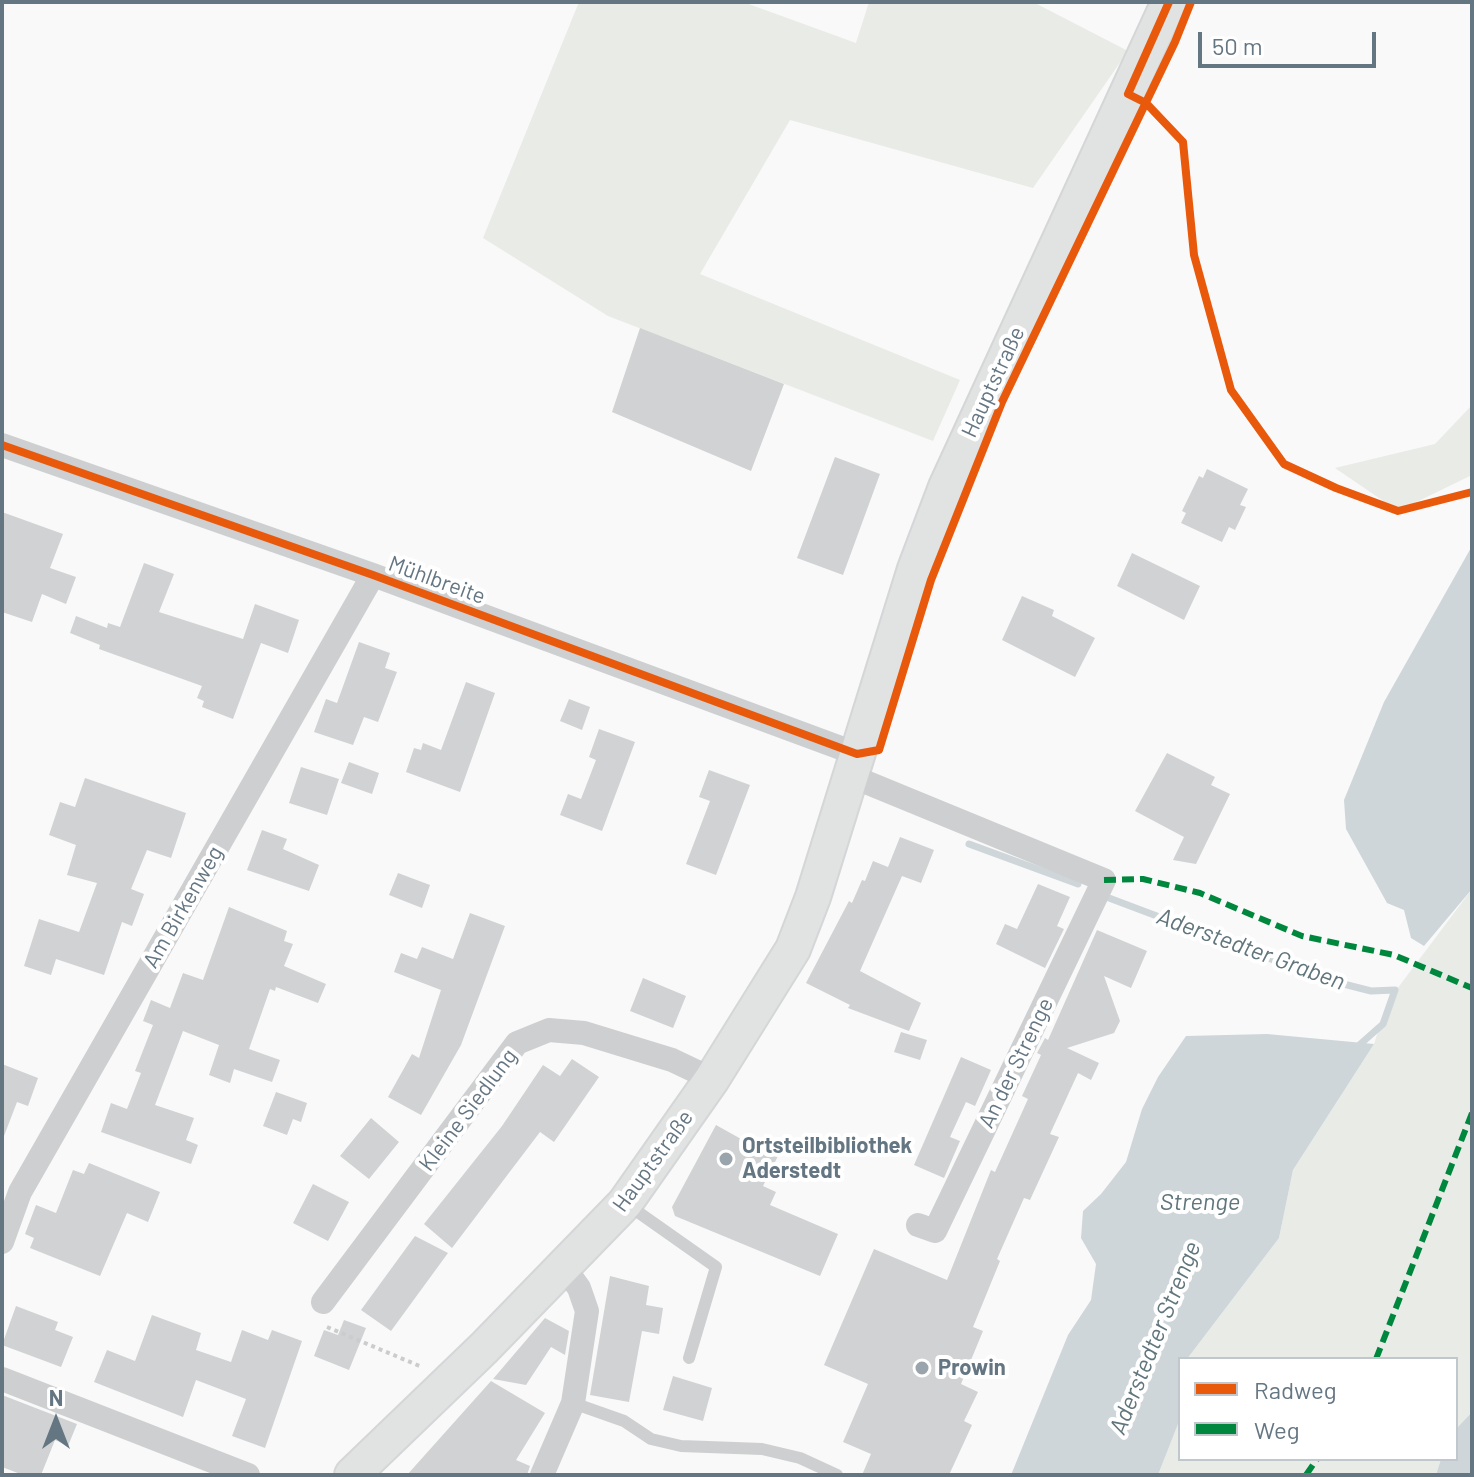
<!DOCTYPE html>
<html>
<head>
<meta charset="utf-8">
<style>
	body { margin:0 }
	#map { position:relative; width:1474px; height:1477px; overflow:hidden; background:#f9f9f9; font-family:Barlow,sans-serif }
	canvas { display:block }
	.frame { position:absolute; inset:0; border:4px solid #657683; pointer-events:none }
	.legend { position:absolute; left:1178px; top:1357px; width:280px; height:104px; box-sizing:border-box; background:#fff; border:2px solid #c1c8cd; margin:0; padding:10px 14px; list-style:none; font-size:24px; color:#657683 }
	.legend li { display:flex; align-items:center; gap:16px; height:40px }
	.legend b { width:40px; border:2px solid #c1c8cd }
	.north { position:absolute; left:16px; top:1381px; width:80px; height:80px; -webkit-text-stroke:6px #fff; paint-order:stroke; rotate:0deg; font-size:22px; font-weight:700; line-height:32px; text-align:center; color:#657683 }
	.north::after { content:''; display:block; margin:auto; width:28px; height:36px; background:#657683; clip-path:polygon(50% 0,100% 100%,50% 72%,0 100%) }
	.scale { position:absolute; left:1198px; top:32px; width:178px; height:36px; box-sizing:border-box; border:4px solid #657683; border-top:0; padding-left:10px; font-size:24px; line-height:28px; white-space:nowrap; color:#657683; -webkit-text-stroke:6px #fff; paint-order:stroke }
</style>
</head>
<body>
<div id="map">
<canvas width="1474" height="1477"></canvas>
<div class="frame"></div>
<ul class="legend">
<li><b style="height:10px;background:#e8590c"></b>Radweg</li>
<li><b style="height:10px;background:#00873e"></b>Weg</li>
</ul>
<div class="north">N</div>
<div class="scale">50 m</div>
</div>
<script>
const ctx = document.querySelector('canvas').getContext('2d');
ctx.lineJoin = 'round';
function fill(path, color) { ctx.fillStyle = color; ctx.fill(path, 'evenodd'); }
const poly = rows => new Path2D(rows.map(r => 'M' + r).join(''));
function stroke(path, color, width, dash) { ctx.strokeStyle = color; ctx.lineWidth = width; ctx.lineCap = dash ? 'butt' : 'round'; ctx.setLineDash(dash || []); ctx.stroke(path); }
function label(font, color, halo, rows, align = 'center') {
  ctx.font = font + ' Barlow,sans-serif'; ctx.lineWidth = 8; ctx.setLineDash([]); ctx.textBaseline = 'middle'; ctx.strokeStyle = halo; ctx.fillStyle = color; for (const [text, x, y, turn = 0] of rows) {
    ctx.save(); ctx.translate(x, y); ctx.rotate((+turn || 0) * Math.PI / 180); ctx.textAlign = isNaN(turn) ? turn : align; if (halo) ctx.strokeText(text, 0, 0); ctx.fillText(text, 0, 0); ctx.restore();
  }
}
const green = poly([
	[579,2,743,2,856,43,869,2,1033,2,1128,51,1033,188,790,120,700,274,960,380,933,441,608,316,483,238],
	[1472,405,1472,475,1398,511,1335,468,1435,444],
	[1472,889,1472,1412,1456,1429,1456,1359,1187,1359,1279,1238,1293,1170,1374,1044,1388,1001],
	[1180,1419,1180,1459,1441,1459,1436,1475,1158,1475]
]);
const water = poly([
	[1472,546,1472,889,1424,946,1411,938,1404,910,1387,903,1346,829,1344,800,1384,702],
	[1267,1034,1374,1044,1293,1170,1279,1238,1187,1359,1180,1359,1180,1419,1158,1475,1011,1475,1068,1335,1091,1300,1096,1264,1081,1238,1083,1211,1101,1194,1126,1162,1142,1109,1158,1077,1186,1036],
	[1472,1412,1472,1475,1436,1475,1441,1459,1456,1459,1456,1429]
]);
const stream = poly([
	[969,844,1078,884],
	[1109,898,1324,979,1371,991,1395,990,1383,1024,1357,1047]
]);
const building = poly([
	[640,328,784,384,751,471,612,412],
	[835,457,880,474,843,575,797,558],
	[1207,469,1248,489,1240,505,1246,507,1235,530,1229,527,1222,542,1181,523,1186,513,1182,511,1199,476,1203,478],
	[2,512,63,534,50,568,76,577,66,604,42,594,32,622,2,612],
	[1132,553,1200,586,1184,620,1117,586],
	[144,563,174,574,159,612,243,639,255,604,299,620,288,653,261,643,233,719,202,707,204,701,197,698,202,686,99,649,100,645,70,633,76,616,107,628,108,623,120,627],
	[1022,596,1054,610,1052,616,1095,638,1075,677,1002,640],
	[359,642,390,653,385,668,397,672,378,722,364,717,353,745,314,732,326,699,337,703],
	[466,682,495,693,460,792,406,772,414,748,421,750,423,743,441,750],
	[569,699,590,707,582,730,560,721],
	[599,729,635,742,602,831,560,815,568,794,581,799,596,760,589,757],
	[1167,753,1215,777,1211,785,1230,794,1196,864,1173,860,1184,837,1135,811],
	[349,762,379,773,372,794,341,783],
	[301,767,339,779,327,815,289,803],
	[709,770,750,785,716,875,686,864,710,801,699,797],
	[85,778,186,813,171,858,147,850,131,889,144,894,132,926,122,922,104,975,56,959,51,975,24,966,39,919,79,932,97,883,67,875,76,845,49,835,60,802,75,807],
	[262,830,287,839,283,849,319,865,309,891,247,870],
	[900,837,934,850,921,883,902,876,860,971,921,1003,909,1031,848,1008,850,1005,806,983,849,901,852,903,862,880,865,881,873,861,888,867],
	[398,873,430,885,422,908,389,895],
	[1038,884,1070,897,1057,926,1064,929,1045,968,996,944,1005,924,1017,929],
	[229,907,287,931,284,941,293,944,284,966,326,984,318,1003,276,987,275,991,270,989,249,1049,280,1060,272,1082,234,1069,230,1083,209,1075,219,1045,183,1031,155,1105,194,1118,186,1140,198,1145,191,1164,101,1132,111,1103,127,1109,141,1073,135,1071,153,1025,143,1021,151,1000,170,1008,183,973,203,980],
	[470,913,505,926,461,1045,421,1115,388,1097,412,1054,419,1058,441,990,394,972,401,953,417,959,422,947,453,959],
	[1097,930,1147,951,1131,988,1104,976,1120,1021,1114,1033,1067,1048,1099,1063,1091,1080,1078,1073,1050,1134,1059,1137,1030,1200,1024,1198,997,1259,1000,1261,973,1327,983,1331,961,1384,978,1392,964,1421,972,1425,949,1475,862,1475,871,1454,843,1442,868,1384,824,1365,874,1249,947,1280,991,1170,995,1172,1028,1099,1022,1096,1041,1055,1037,1053,1045,1038,1048,1040],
	[643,978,686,996,673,1028,630,1011],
	[901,1032,927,1040,920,1060,894,1052],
	[961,1057,991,1070,975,1106,966,1102,950,1137,960,1141,944,1178,914,1165],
	[572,1059,599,1077,554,1142,540,1132,452,1248,424,1224,502,1126,543,1065,560,1076],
	[2,1064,38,1078,28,1106,17,1102,4,1136],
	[276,1092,307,1103,301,1122,293,1119,287,1135,263,1126],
	[371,1118,399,1142,369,1179,340,1156],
	[716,1125,759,1149,761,1146,779,1154,763,1186,776,1192,770,1205,838,1234,820,1276,675,1216,672,1207],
	[89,1163,160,1192,148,1222,127,1213,100,1276,30,1248,34,1238,25,1234,36,1205,56,1213,73,1170,84,1174],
	[313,1184,349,1202,328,1241,293,1223],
	[415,1236,448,1253,391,1331,361,1310],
	[610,1276,649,1286,646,1305,663,1308,659,1334,642,1331,629,1402,590,1395],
	[16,1306,58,1322,55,1330,73,1337,61,1367,2,1345],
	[152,1315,201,1333,196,1350,231,1362,242,1330,268,1340,272,1330,302,1341,265,1448,232,1436,246,1399,196,1380,183,1417,94,1382,107,1350,135,1361],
	[545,1318,569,1331,565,1355,551,1347,526,1385,493,1379],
	[344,1320,366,1328,349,1370,314,1356,324,1330,338,1335],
	[673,1376,712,1388,703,1421,663,1410],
	[491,1381,545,1413,516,1460,530,1466,527,1475,407,1475],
	[2,1395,77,1424,68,1446,55,1440,41,1475,23,1475,2,1467]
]);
const path = poly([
	[327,1327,422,1367]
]);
const service = poly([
	[628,1205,716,1267,689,1358],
	[573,1403,624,1421,651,1439,681,1446,762,1449,800,1458,837,1475]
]);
const minor = poly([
	[2,445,373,575,857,754],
	[851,776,1104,880,935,1231,918,1225],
	[2,1242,20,1192,373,575],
	[323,1302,517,1043,549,1030,584,1033,672,1060,712,1079],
	[2,1379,248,1475],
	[542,1475,573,1403,587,1311,579,1288,564,1267]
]);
const secondary = poly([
	[352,1475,484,1348,625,1203,712,1079,793,949,813,897,915,569,946,487,1169,2]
]);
const quiet = poly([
	[1104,880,1143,879,1200,893,1302,936,1394,955,1472,988],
	[1376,1359,1472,1113],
	[1306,1475,1317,1459]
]);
const cycleway = poly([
	[1169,2,1128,94,1146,103,1183,142,1194,255,1231,390,1284,464,1336,488,1398,511,1472,492],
	[2,445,373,575,857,754,879,750,931,580,1002,402,1175,42,1191,2]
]);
const markers = [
	[726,1159,8,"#99a4ac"],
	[922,1368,8,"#99a4ac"]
];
const streetNames = [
	["Hauptstraße",993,382,-65],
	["Mühlbreite",437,580,20],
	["Am Birkenweg",183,907,-60],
	["An der Strenge",1016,1063,-64],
	["Kleine Siedlung",468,1110,-53],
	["Hauptstraße",653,1161,-54]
];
const poiNames = [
	["Ortsteilbibliothek",742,1146],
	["Aderstedt",742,1171],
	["Prowin",938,1368]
];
const waterNames = [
	["Aderstedter Graben",1251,949,20],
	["Strenge",1200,1202],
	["Aderstedter Strenge",1155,1338,-68]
];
fill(green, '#e8ebe6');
fill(water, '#ced6d9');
stroke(stream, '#ced6d9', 7);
fill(building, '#d0d2d3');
stroke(secondary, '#d5d6d7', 38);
stroke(path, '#cbcccd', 4, [4, 4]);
stroke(service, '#cecfd0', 12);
stroke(minor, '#cecfd0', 24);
stroke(secondary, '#e1e2e2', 34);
stroke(quiet, '#00873e', 6, [12, 6]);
stroke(cycleway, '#e8590c', 8);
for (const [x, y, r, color] of markers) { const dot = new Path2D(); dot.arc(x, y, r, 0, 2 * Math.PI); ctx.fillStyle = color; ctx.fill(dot); stroke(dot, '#fff', 3); }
label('22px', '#657683', '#fff', streetNames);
label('bold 22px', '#657683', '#fff', poiNames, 'left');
label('italic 24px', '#60757c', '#fff', waterNames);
</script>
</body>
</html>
